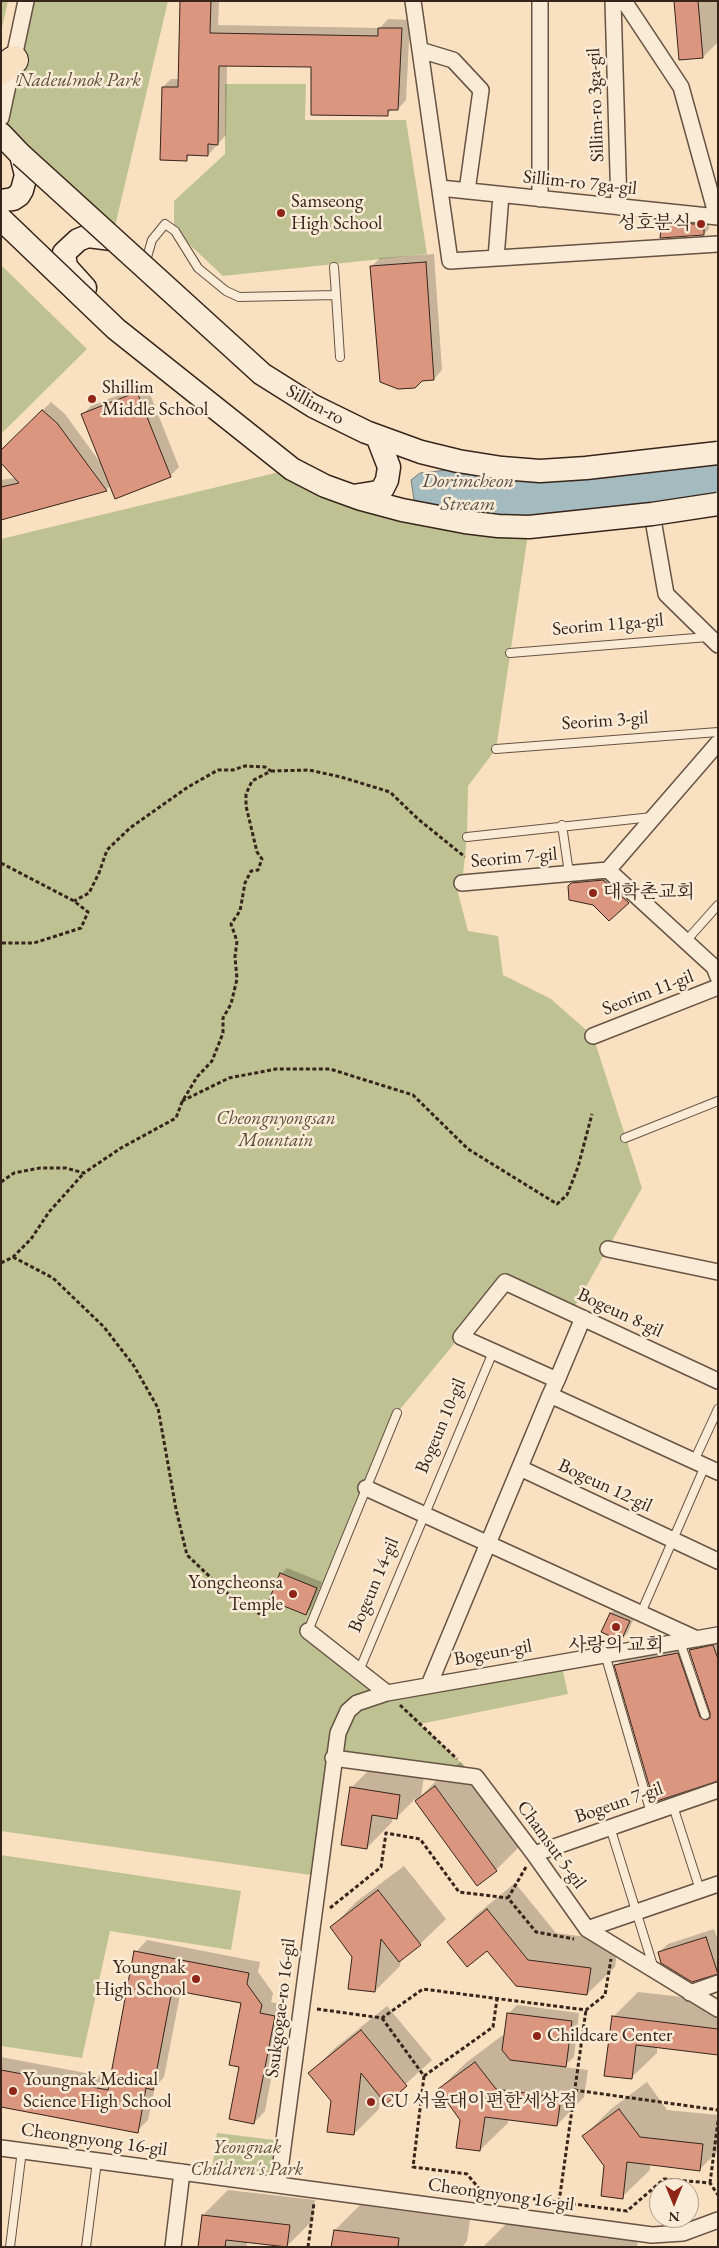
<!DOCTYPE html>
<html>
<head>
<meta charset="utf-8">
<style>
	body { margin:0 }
	#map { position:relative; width:719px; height:2248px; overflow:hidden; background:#f8e0c0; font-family:"EB Garamond",serif }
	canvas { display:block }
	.frame { position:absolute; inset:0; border:2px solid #37241a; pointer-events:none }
	.north { position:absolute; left:649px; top:2178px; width:50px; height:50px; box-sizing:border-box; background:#faebd6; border:1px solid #ac9b8b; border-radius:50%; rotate:180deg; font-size:14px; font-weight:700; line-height:20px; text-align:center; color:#37241a }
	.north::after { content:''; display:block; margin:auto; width:18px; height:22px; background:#8f2418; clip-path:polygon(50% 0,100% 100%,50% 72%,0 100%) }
</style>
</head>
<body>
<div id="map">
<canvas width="719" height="2248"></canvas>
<div class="frame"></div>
<div class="north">N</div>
</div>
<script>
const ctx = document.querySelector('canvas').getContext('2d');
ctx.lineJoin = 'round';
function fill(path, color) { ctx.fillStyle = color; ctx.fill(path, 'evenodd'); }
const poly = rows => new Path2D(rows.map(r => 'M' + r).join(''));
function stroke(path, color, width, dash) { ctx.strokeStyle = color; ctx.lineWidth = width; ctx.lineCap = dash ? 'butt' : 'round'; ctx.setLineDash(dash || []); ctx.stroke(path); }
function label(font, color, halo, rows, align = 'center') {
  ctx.font = font + ' "EB Garamond","Noto Serif KR",serif'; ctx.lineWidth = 5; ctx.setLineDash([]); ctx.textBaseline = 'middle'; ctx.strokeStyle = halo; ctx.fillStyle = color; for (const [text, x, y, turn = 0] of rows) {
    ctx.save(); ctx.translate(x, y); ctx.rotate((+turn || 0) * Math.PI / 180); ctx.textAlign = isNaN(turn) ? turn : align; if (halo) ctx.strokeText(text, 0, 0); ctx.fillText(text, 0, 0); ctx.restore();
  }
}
const green = poly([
	[1,1,8,1,1,32],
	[26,1,168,1,112,239,21,155,1,118],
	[225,84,306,84,305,120,406,120,427,254,223,276,174,230,174,201,225,154],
	[1,265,87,349,3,432,1,430],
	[292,469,325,486,529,527,496,749,468,786,467,837,462,883,458,893,468,931,498,936,503,975,551,999,593,1036,642,1188,571,1313,505,1282,397,1413,308,1630,387,1693,561,1662,568,1694,420,1724,476,1777,333,1758,318,1876,1,1831,1,539],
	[1,1855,241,1891,231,1950,110,1931,82,2058,1,2046],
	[217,2133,283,2141,278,2185,211,2176]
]);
const water = poly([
	[718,459,718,497,532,520,433,506,414,500,411,480,420,473,457,469,495,478,540,480,718,459]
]);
const shadow = poly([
	[181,1,219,1,218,25,380,28,388,19,410,20,406,100,398,109,393,109,387,114,312,66,227,64,226,135,208,155,191,154,186,159,163,87,171,79,180,79],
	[675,1,718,1,718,42,703,57,680,59],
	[669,216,709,220,709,229,704,234,663,221],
	[434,254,442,370,434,379,422,380,372,266,380,258],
	[146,384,179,467,170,476,116,497,111,485,106,490,1,518,1,480,15,478,1,452,51,402,65,414,102,465,83,414,91,406],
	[612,872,637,893,609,919,593,904,569,887,581,875],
	[287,1568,322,1582,311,1608,306,1613,281,1574],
	[616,1608,635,1616,627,1634,621,1640,603,1632,611,1613],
	[718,1640,718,1779,616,1666,622,1660,684,1648,705,1711,712,1715,690,1650,696,1644],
	[461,1762,521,1845,496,1870,477,1884,415,1799,396,1818,393,1817,392,1822,367,1848,351,1788,376,1763,425,1770,421,1796,441,1776],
	[404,1866,446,1919,420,1944,401,1959,400,1966,375,1991,353,1956,331,1928,356,1902],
	[515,1883,556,1933,618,1941,615,1967,587,1994,487,1949,449,1942,476,1915],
	[714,1929,718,1940,717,1973,659,1952,668,1944],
	[147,1940,260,1962,258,1972,273,1993,271,2002,285,2005,265,2111,254,2123,240,2066,242,2002,181,1990,164,2077,155,2087,148,2120,137,2131,1,2105,1,2057,112,2078,136,1952],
	[638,1992,718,2001,718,2054,657,2047,657,2053,631,2078,613,2017],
	[517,2005,579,2013,574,2057,563,2067,588,2070,584,2097,557,2125,508,2119,508,2123,480,2150,439,2089,467,2062,503,2035,505,2038,508,2014],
	[387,2006,432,2060,386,2102,380,2095,379,2109,354,2134,332,2101,310,2073,335,2048],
	[647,2082,667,2110,718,2115,718,2151,700,2169,650,2164,650,2170,622,2197,606,2165,584,2136,611,2109],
	[228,2190,315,2200,312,2221,287,2246,247,2242,247,2247,199,2247,203,2215],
	[360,2205,470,2220,467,2241,462,2247,333,2247,335,2230],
	[508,2222,638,2240,637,2247,483,2247]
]);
const building = poly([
	[180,1,211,1,210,33,378,36,378,28,402,28,398,110,388,110,388,116,311,115,311,67,219,66,218,145,208,144,208,156,187,155,187,161,160,160,162,87,178,87,180,1],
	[674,1,698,1,703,58,679,60,674,1],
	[662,221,704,225,704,235,660,238,662,221],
	[426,262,434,380,422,381,415,388,398,389,380,382,370,266,426,262],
	[137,392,171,477,115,499,81,414,137,392],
	[42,410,57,423,107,491,1,520,1,487,19,483,1,463,1,450,42,410],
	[603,880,629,903,609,921,593,905,569,900,568,886,571,883,603,880],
	[280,1573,317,1588,306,1615,269,1600,280,1573],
	[610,1613,630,1621,621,1641,601,1632,610,1613],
	[713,1645,718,1659,718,1781,654,1802,614,1665,678,1653,700,1717,706,1720,710,1718,710,1713,689,1650,713,1645],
	[435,1786,497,1871,477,1886,415,1801,435,1786],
	[350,1787,400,1795,397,1819,372,1815,367,1849,341,1845,350,1787],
	[378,1890,421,1945,399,1962,381,1939,375,1992,348,1989,352,1957,330,1927,378,1890],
	[487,1909,528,1960,591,1968,587,1995,516,1986,487,1951,467,1967,447,1942,487,1909],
	[706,1937,718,1974,692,1982,661,1963,658,1952,706,1937],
	[134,1951,249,1973,247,1984,262,2005,260,2013,275,2016,254,2124,229,2119,239,2067,229,2065,241,2003,172,1990,153,2090,146,2088,138,2133,1,2107,1,2070,108,2090,134,1951],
	[507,2013,572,2021,566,2067,510,2060,502,2050,507,2013],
	[612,2016,718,2029,718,2055,636,2045,632,2079,604,2076,612,2016],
	[361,2030,407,2086,386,2104,361,2073,354,2135,327,2132,331,2101,308,2073,361,2030],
	[475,2062,496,2089,561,2098,557,2126,485,2117,480,2151,456,2148,460,2120,438,2089,475,2062],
	[619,2109,640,2137,703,2144,700,2171,627,2162,623,2199,601,2196,604,2166,582,2136,619,2109],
	[202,2215,290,2225,287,2247,226,2240,225,2247,198,2247,202,2215],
	[334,2230,399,2238,398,2247,331,2247,334,2230]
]);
const path = poly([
	[271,771,309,770,341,777,390,792,418,819,465,857],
	[1,863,74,901,88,912,81,928,34,943,1,943],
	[182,1101,229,1078,276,1069,330,1069,413,1095,468,1149,557,1204,567,1195,578,1167,592,1114],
	[1,1182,14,1173,40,1168,66,1168,84,1173,121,1148,176,1118,182,1102,197,1077,212,1061,223,1033,223,1018,231,1004,237,979,235,957,237,941,231,924,240,911,245,883,251,871,258,870,262,859,257,852,246,806,246,794,252,781,271,771,265,767,245,766,233,770,218,770,188,787,130,828,107,850,99,873,89,893,74,901],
	[13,1257,53,1278,104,1327,134,1366,158,1408,176,1509,187,1555,227,1593,266,1618],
	[1,1263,13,1257,31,1239,49,1212,84,1173],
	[400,1705,457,1759],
	[526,1867,508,1898,536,1932,574,1939],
	[330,1908,381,1867,386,1833,420,1839,459,1892,508,1898],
	[317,2009,382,2018,423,1989,586,2010,605,1995,611,1959],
	[382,2018,424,2076,493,2027,497,1999],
	[424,2076,413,2167,467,2174,482,2192,627,2211,664,2179,710,2183,718,2195],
	[574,2090,718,2110],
	[710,2183,718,2121],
	[559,2202,586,2010],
	[308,2247,314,2203]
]);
const lane = poly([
	[145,264,152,240,165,224,175,231,198,268,226,291,239,297,336,295,340,357],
	[334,267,336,295],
	[510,653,708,637],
	[496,749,718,732],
	[562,825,569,873],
	[467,837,652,817],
	[686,941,718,905],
	[625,1138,718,1101],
	[694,1461,718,1409],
	[641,1613,705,1466],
	[308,1631,397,1413],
	[680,1642,705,1715],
	[605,1654,651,1813],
	[359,1671,493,1352],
	[673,1806,700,1890],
	[610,1827,654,1969],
	[10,2247,22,2150],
	[86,2247,97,2161]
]);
const street = poly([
	[413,1,450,261,718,244],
	[540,1,540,199],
	[613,1,619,207],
	[624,1,681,87,717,217],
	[420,50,453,60,481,90,467,191],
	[1,118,26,1],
	[440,188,718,217],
	[496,258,501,195],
	[652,514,666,594,718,645],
	[608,870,718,743],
	[462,883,608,870,714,967,718,977],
	[593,1036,718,987],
	[608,1249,718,1272],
	[557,1380,583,1318],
	[718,1381,505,1282,461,1337,557,1380,550,1395,718,1472],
	[520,1468,718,1561],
	[366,1488,697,1639],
	[308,1631,387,1693,718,1635],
	[429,1685,550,1395],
	[333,1758,476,1777,534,1854,587,1929,718,2009],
	[534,1854,718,1790],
	[587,1929,718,1884],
	[690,1993,718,1983],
	[1,2148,278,2185,338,1733,348,1711,357,1703,387,1693],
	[278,2185,652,2235,683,2233,718,2220],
	[173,2247,182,2172]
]);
const secondary = poly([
	[1,134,21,155,26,175,22,190,19,195,13,199,1,201],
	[85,288,66,267,64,253,78,240,88,236,112,239]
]);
const highway = poly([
	[1,70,14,60]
]);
const secondaryBridge = poly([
	[21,155,262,374,313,406,366,432,421,452,458,461,502,468,540,471,586,468,718,453],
	[1,219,116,329,292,469,325,486,361,499,402,510,465,522,498,526,529,527,652,514,718,504],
	[353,496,378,492,383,488,387,480,389,467,377,436]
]);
const markers = [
	[281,213,5,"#8f2418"],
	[701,224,5,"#8f2418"],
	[92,399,5,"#8f2418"],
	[593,893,5,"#8f2418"],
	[293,1594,5,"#8f2418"],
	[616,1627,5,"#8f2418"],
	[196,1979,5,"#8f2418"],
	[537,2036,5,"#8f2418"],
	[13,2091,5,"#8f2418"],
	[371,2102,5,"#8f2418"]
];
const parkNames = [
	["Nadeulmok Park",79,81],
	["Cheongnyongsan",276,1119],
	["Mountain",276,1141],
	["Yeongnak",247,2148],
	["Children's Park",247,2170]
];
const streetNames = [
	["Sillim-ro 3ga-gil",596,105,-92],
	["Sillim-ro 7ga-gil",580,183,6],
	["Sillim-ro",315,405,29],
	["Seorim 11ga-gil",608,625,-5],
	["Seorim 3-gil",605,721,-4],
	["Seorim 7-gil",514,858,-5],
	["Seorim 11-gil",648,993,-21],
	["Bogeun 8-gil",620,1313,25],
	["Bogeun 10-gil",441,1426,-67],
	["Bogeun 12-gil",605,1486,25],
	["Bogeun 14-gil",374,1585,-67],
	["Bogeun-gil",493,1653,-10],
	["Bogeun 7-gil",619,1803,-19],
	["Chamsut 5-gil",551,1845,54],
	["Ssukgogae-ro 16-gil",281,2008,-83],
	["Cheongnyong 16-gil",94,2140,8],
	["Cheongnyong 16-gil",501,2195,8]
];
const poiNames = [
	["Samseong",291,202],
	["High School",291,224],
	["성호분식",691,224,"right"],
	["Shillim",102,388],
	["Middle School",102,410],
	["대학촌교회",603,893],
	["Yongcheonsa",283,1583,"right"],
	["Temple",283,1605,"right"],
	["사랑의 교회",616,1646,"center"],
	["Youngnak",186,1968,"right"],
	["High School",186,1990,"right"],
	["Childcare Center",547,2036],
	["Youngnak Medical",23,2080],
	["Science High School",23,2102],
	["CU 서울대이편한세상점",381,2102]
];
const waterNames = [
	["Dorimcheon",468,482],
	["Stream",468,505]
];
fill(green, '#bec292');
fill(water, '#a3babe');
stroke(water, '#787e7c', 1);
fill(shadow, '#0003');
fill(building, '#db967f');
stroke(building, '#37241a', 1);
stroke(lane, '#675344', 10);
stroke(street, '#675344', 18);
stroke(secondary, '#37241a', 25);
stroke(highway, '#37241a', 30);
stroke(path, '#37241a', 3, [4, 2.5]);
stroke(lane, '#faebd6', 8);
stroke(street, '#faebd6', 15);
stroke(secondary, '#faebd6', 22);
stroke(highway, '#f8e0c0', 28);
stroke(secondaryBridge, '#37241a', 25, []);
stroke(secondaryBridge, '#faebd6', 22);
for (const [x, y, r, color] of markers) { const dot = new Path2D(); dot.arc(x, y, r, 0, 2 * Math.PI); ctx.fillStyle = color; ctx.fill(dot); stroke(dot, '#faebd6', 2); }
label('italic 19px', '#594c38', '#faebd6', parkNames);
label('19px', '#37241a', '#faebd6', streetNames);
label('19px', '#37241a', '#faebd6', poiNames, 'left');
label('italic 20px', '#57514b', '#faebd6', waterNames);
</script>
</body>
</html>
